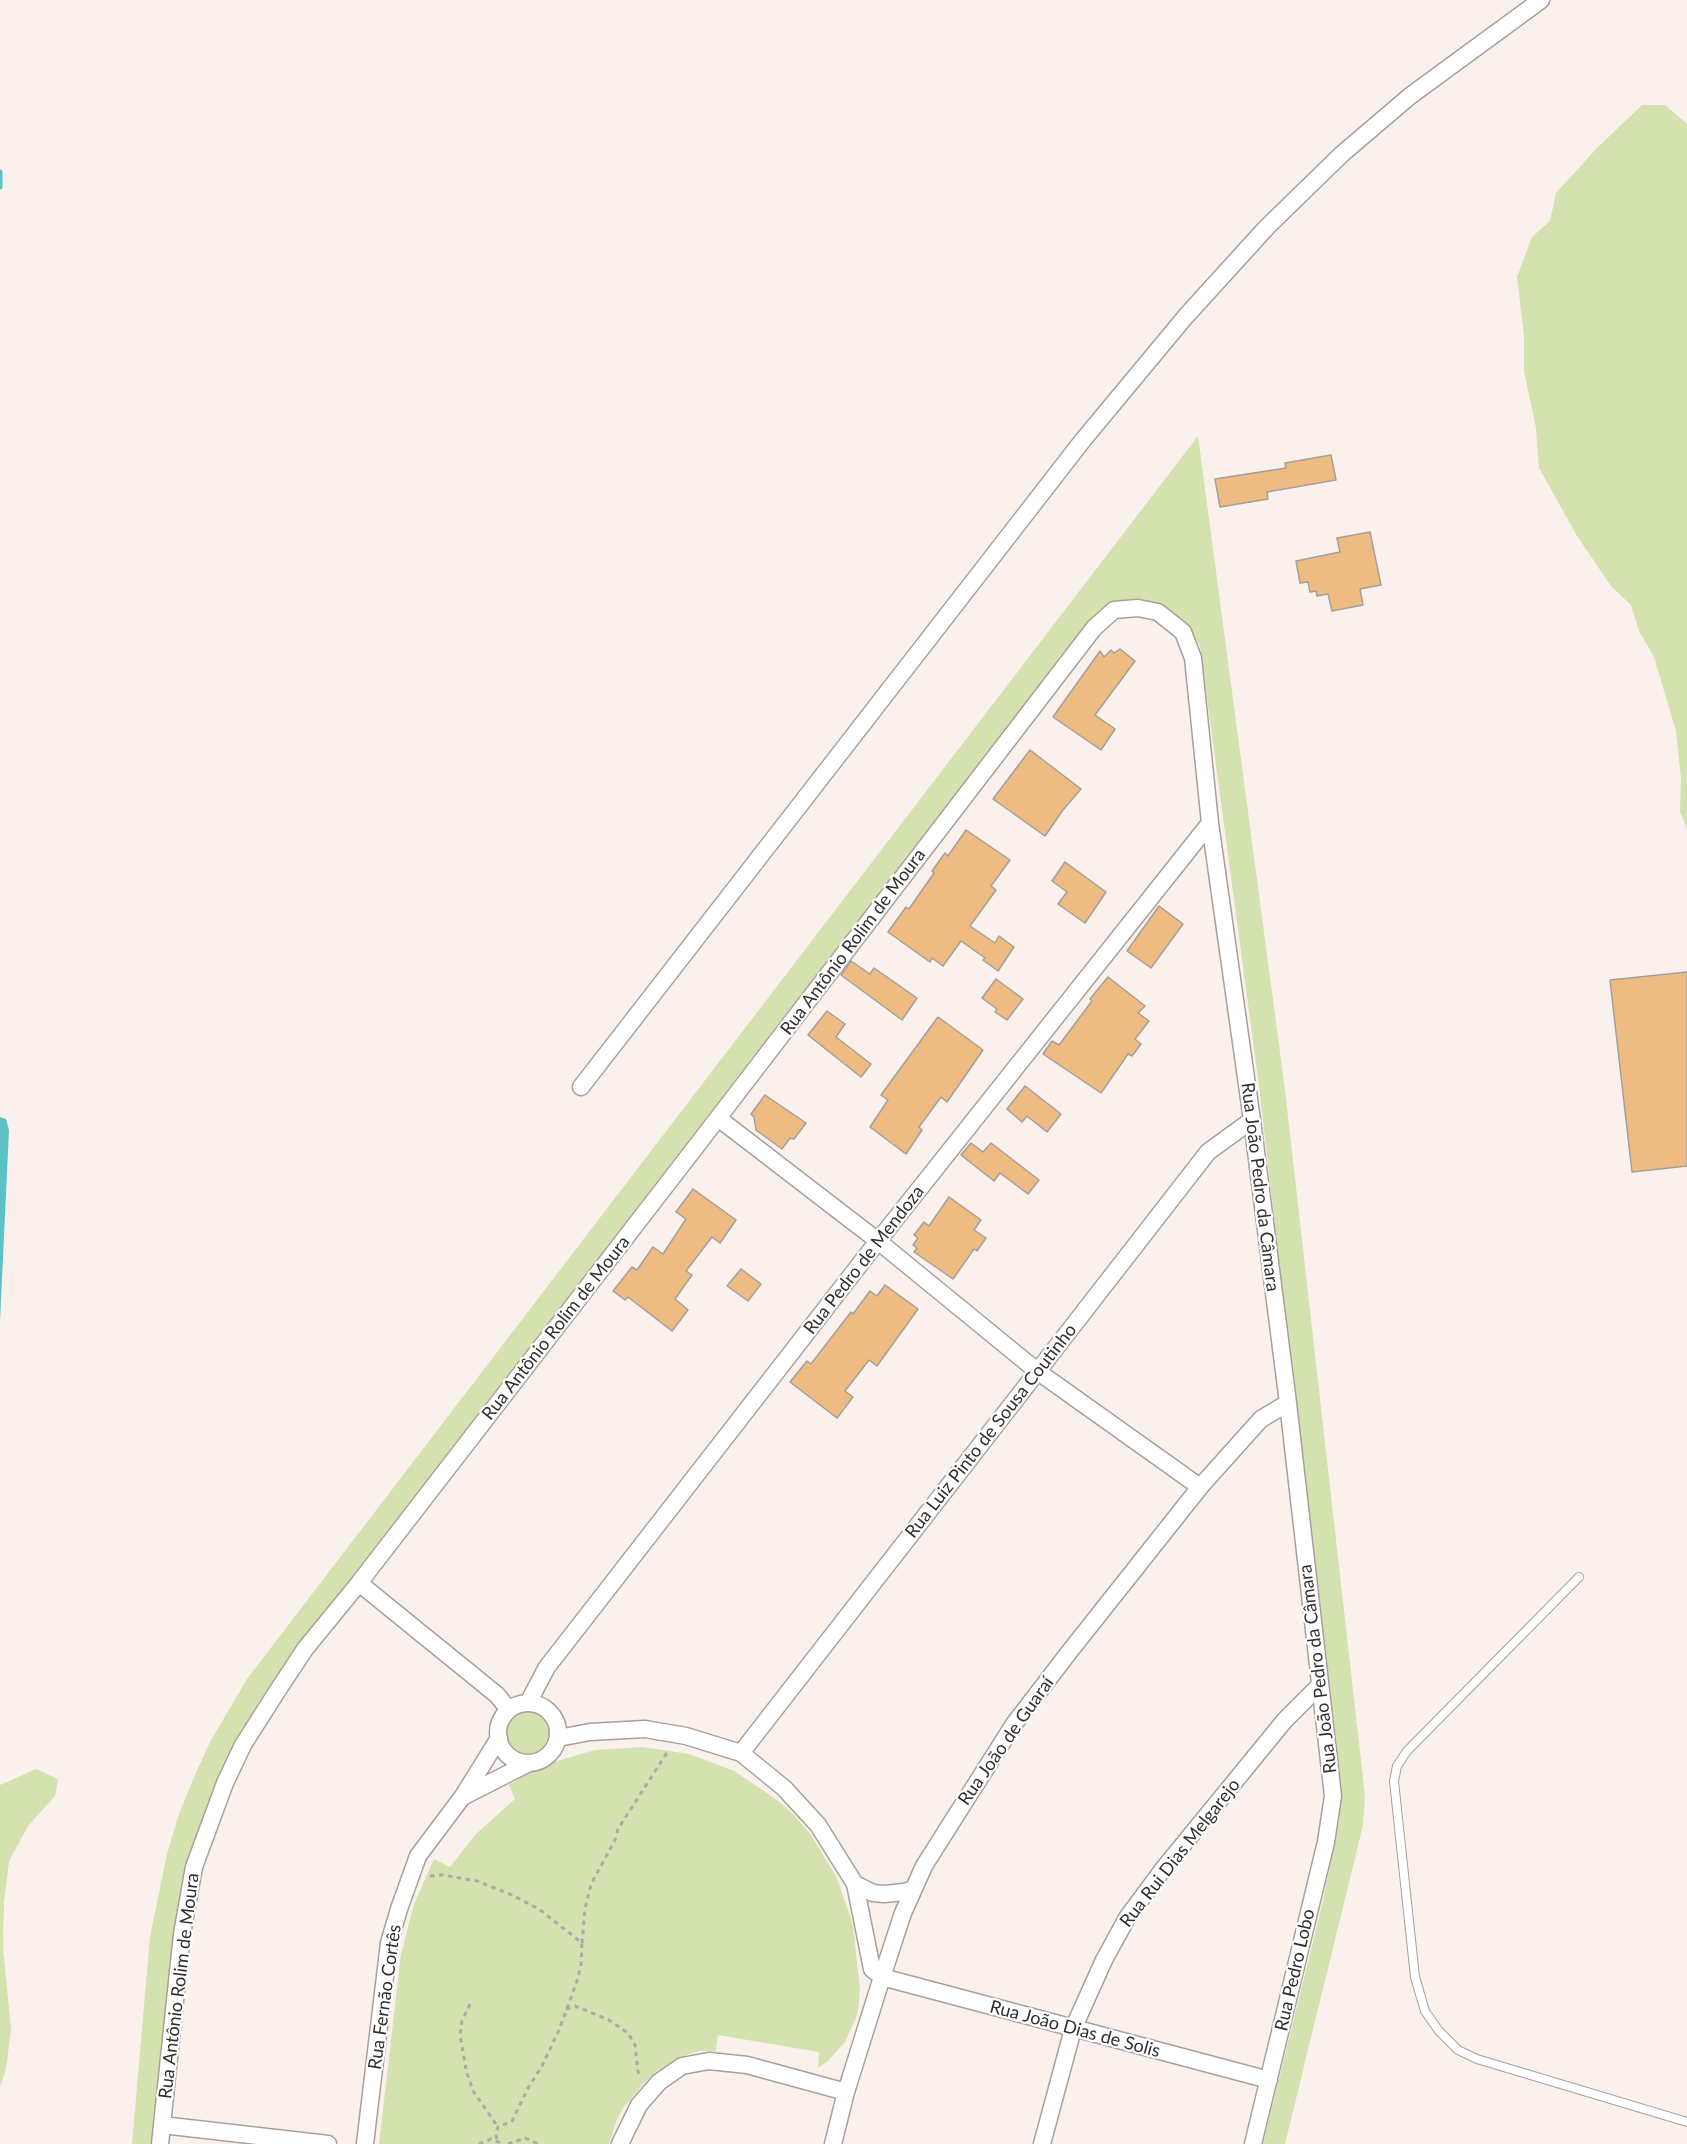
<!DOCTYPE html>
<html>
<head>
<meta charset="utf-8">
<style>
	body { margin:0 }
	canvas { display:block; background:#faf0ec }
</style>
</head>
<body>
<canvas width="1687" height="2144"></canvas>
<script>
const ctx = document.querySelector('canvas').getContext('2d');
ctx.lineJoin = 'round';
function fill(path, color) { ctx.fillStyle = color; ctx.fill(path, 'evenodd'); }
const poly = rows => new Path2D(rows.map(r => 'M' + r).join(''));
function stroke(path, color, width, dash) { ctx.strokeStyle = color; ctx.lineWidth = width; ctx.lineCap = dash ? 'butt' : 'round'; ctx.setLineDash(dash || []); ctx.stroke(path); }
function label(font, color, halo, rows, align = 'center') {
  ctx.font = font + ' Lato,sans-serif'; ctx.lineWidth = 4.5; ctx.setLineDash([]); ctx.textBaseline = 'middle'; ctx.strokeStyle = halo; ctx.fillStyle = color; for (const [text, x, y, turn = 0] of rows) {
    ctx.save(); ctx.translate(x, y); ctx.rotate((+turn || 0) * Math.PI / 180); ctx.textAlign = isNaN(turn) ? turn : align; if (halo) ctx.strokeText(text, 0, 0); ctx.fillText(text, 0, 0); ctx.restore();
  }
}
const green = poly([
	[1642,105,1665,105,1687,124,1687,829,1680,812,1681,778,1676,731,1654,657,1639,631,1631,605,1611,586,1577,536,1539,468,1536,428,1524,371,1524,336,1517,277,1532,237,1550,221,1556,193,1597,148],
	[1198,436,1285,1090,1365,1796,1363,1825,1285,2144,1263,2144,1322,1905,1339,1822,1340,1792,1259,1086,1200,646,1187,624,1165,608,1087,624,279,1672,258,1703,221,1771,193,1845,182,1883,174,1936,153,2144,132,2144,150,1937,167,1854,179,1814,195,1775,210,1742,247,1679],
	'504 1733a24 24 0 1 1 48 0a24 24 0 1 1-48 0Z',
	[642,1747,689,1754,734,1771,776,1799,795,1816,811,1835,837,1878,853,1925,860,1989,859,2004,856,2018,845,2042,828,2061,818,2068,819,2052,718,2035,716,2051,699,2051,684,2056,656,2072,644,2083,623,2108,616,2122,609,2144,379,2144,401,1954,414,1904,434,1859,450,1867,476,1834,515,1799,509,1785,529,1773,550,1763,595,1750],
	[36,1769,58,1779,55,1796,28,1826,9,1861,4,1902,3,1948,11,2029,6,2069,0,2087,0,1785]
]);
const water = poly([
	[0,1117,6,1119,9,1130,0,1321]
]);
const stream = poly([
	[0,172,0,187]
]);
const building = poly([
	[1331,455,1336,480,1267,492,1268,499,1220,507,1215,479,1286,468,1285,463,1331,455],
	[1370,532,1381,585,1360,589,1363,605,1332,611,1328,594,1317,596,1316,591,1310,592,1308,582,1300,583,1296,561,1340,552,1337,538,1370,532],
	[1120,649,1135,661,1095,715,1115,729,1101,750,1053,717,1100,651,1104,657,1111,650,1114,653,1120,649],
	[1030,750,1081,789,1063,810,1045,836,993,799,1030,750],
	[966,830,1010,860,991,886,996,890,970,926,995,943,999,936,1014,947,998,971,983,960,985,958,961,941,943,966,932,958,930,962,888,932,906,907,909,909,934,873,932,871,945,853,948,856,966,830],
	[1065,862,1106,892,1085,923,1058,904,1067,892,1052,881,1065,862],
	[1159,906,1183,924,1151,968,1127,951,1159,906],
	[851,961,870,974,874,968,917,998,902,1020,841,975,851,961],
	[1687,972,1687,1166,1632,1172,1610,980,1687,972],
	[1108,977,1145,1006,1138,1013,1149,1021,1135,1039,1141,1044,1132,1056,1128,1054,1101,1093,1043,1054,1052,1041,1059,1045,1092,1001,1090,999,1108,977],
	[996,979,1023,999,1007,1020,995,1012,997,1009,982,998,996,979],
	[827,1011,845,1024,836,1037,871,1064,861,1077,808,1035,827,1011],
	[938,1017,983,1050,947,1102,941,1097,919,1127,922,1130,906,1154,870,1127,888,1100,881,1095,938,1017],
	[1025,1086,1061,1114,1047,1132,1027,1116,1022,1122,1007,1109,1025,1086],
	[765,1095,806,1123,794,1139,790,1138,782,1149,756,1130,754,1117,751,1114,765,1095],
	[971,1143,983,1152,991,1143,1039,1180,1028,1194,1000,1173,994,1181,961,1155,971,1143],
	[693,1189,736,1220,720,1243,712,1237,686,1271,692,1275,675,1299,688,1310,672,1331,628,1297,625,1300,613,1291,632,1267,637,1270,653,1247,663,1254,686,1219,676,1212,693,1189],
	[949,1197,981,1220,974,1230,986,1238,977,1251,974,1249,953,1279,914,1252,917,1248,913,1245,918,1238,914,1235,924,1222,929,1226,949,1197],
	[741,1269,761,1284,748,1301,727,1286,741,1269],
	[885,1285,918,1309,877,1366,869,1360,845,1391,853,1397,837,1418,790,1382,807,1361,811,1364,851,1312,853,1314,870,1291,877,1296,885,1285]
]);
const path = poly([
	[430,1876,443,1875,477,1881,512,1895,539,1909,582,1943,581,1966,576,1984,559,2030,542,2066,528,2088,512,2121,498,2127,496,2133,497,2141],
	[582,1943,585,1909,591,1884,615,1840,618,1829,668,1751],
	[470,2004,462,2021,460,2034,466,2070,473,2091,498,2127],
	[566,2009,575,2006,585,2010,609,2020,628,2033,635,2045,638,2072,642,2076],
	[479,2144,491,2139,503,2144],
	[508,2144,525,2138,538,2144]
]);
const lane = poly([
	[1579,1577,1407,1751,1397,1766,1394,1781,1415,1977,1425,2011,1439,2031,1458,2050,1477,2059,1687,2122]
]);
const street = poly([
	[581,1087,1083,440,1186,316,1267,227,1342,154,1410,96,1541,0],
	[718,1118,878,1241,1037,1371,1200,1487],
	[359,1583,497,1695,509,1710],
	[528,1703,547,1667,565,1644,878,1241,1210,823],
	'498 1733a30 30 0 1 1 60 0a30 30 0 1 1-60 0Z',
	[558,1738,590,1732,645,1729,686,1736,741,1753,784,1788,818,1825,855,1884,872,1969,882,1977,1269,2080],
	[741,1753,1208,1152,1252,1120],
	[464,1796,529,1763],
	[855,1884,873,1893,884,1894,904,1892,913,1889],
	[162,2125,328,2144],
	[160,2144,182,1934,194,1867,225,1783,243,1745,276,1693,305,1649,359,1583,718,1118,1094,628,1114,610,1138,608,1158,612,1183,632,1193,658,1210,823,1252,1120,1288,1403,1333,1796,1326,1842,1253,2144],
	[365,2144,389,1943,399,1909,418,1856,463,1796,499,1738],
	[620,2144,639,2105,659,2082,682,2066,709,2061,747,2065,846,2092],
	[833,2144,846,2092,882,1977,903,1913,924,1866,1014,1724,1070,1651,1200,1487,1261,1419,1288,1403],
	[1042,2144,1073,2029,1104,1960,1127,1918,1164,1868,1285,1720,1320,1685]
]);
const streetNames = [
	["Rua Antônio Rolim de Moura",853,942,-53],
	["Rua João Pedro da Câmara",1260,1187,83],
	["Rua Pedro de Mendoza",864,1260,-52],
	["Rua Antônio Rolim de Moura",556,1328,-52],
	["Rua Luiz Pinto de Sousa Coutinho",991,1431,-52],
	["Rua João Pedro da Câmara",1318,1669,-97],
	["Rua João de Guaraí",1006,1741,-55],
	["Rua Rui Dias Melgarejo",1180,1853,-52],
	["Rua Pedro Lobo",1295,1970,-77],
	["Rua Antônio Rolim de Moura",179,1986,-83],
	["Rua Fernão Cortês",385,1997,-82],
	["Rua João Dias de Solis",1075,2029,15]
];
fill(green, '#d4e2af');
fill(water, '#5dc1c8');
stroke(stream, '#5dc1c8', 5);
fill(building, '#eebc83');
stroke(building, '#a59f99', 1.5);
stroke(lane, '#a9a09c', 10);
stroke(street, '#a9a09c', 19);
stroke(path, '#afa8a5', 3, [4.5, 4.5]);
stroke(lane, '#fff', 8);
stroke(street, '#fff', 16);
label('18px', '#322e2d', '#fff', streetNames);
</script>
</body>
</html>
